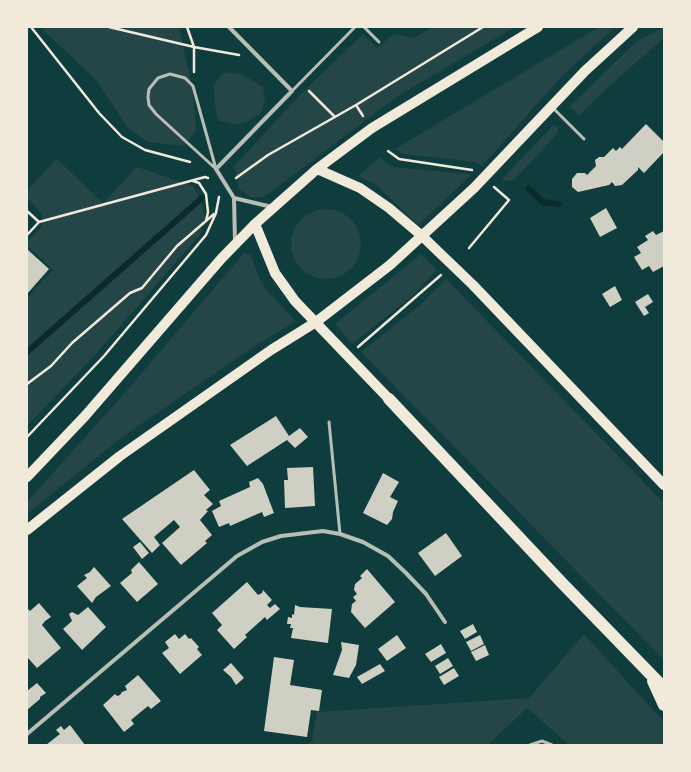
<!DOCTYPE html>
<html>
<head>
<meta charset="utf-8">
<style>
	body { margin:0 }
	#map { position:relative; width:691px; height:772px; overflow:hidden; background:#0f3d3e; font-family:Lato,sans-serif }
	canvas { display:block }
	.frame { position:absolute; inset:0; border:28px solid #f1e9da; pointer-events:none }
</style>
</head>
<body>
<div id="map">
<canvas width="691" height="772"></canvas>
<div class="frame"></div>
</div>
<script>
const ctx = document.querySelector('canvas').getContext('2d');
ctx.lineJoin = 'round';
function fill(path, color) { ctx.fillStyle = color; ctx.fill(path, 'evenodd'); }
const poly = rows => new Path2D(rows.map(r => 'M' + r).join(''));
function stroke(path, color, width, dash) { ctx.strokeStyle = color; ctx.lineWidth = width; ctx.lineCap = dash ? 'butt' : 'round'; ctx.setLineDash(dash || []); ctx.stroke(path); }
const green = poly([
	[40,27,179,27,193,92,196,130,184,146,148,142,127,127,97,81],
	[432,27,515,27,398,96,264,197,251,197,239,189,234,166,302,93,363,34,377,48,394,34,414,38],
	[599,27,615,27,562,76,482,166,476,162,402,154,395,149],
	[664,27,664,38,614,82,579,115,570,106,636,42],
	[226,72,242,74,263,87,265,100,261,113,247,122,238,124,230,123,220,121,217,117,214,98,214,85,220,76],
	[553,125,558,127,558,133,514,180,507,181,502,179],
	[381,157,386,163,391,167,470,174,467,179,418,225,376,185,358,176],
	[57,159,103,203,137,167,193,186,202,202,205,219,200,235,94,356,27,426,27,298,53,270,27,245,27,242,42,226,43,215,27,197,27,190],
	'291 244a35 35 0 1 1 70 0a35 35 0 1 1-70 0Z',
	[244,253,251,255,258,276,268,292,296,321,256,345,121,438,27,514,27,502,130,387],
	[421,254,437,270,411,297,352,344,335,324],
	[446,279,664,503,664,660,361,352,421,304],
	[584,634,664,722,664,745,569,745,527,708,488,745,307,745,312,741,317,712,529,698]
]);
const stream = poly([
	[529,189,543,202,558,204],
	[27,352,202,198]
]);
const building = poly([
	[646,124,664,142,664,152,644,173,638,167,638,170,622,185,615,186,612,182,609,185,578,192,572,187,572,179,577,173,585,173,587,175,596,166,595,160,599,157,604,157,613,148,616,151,620,147,622,149],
	[606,208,617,228,600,237,590,218],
	[653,231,656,235,664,231,664,266,653,272,649,266,642,270,634,257,641,253,637,247,648,240,645,236],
	[28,250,49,269,27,294,27,251],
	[615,286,622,300,610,307,602,294],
	[648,294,653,302,645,307,649,313,644,316,635,302],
	[276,416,289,436,300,428,308,437,295,448,287,440,247,466,230,445],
	[313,467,315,506,285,508,284,480,288,480,287,468],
	[194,470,210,490,204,495,213,504,206,510,208,511,200,520,212,535,205,541,207,543,181,565,162,543,180,527,174,520,154,537,160,545,152,553,122,519],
	[383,473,399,482,390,497,398,501,393,512,392,519,387,525,363,513],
	[258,478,263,484,274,513,264,517,262,512,230,526,229,523,219,527,212,511,221,506,219,501,250,487,249,482],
	[446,533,462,556,435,576,418,553],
	[140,542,149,553,142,559,133,547],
	[139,562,158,584,137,602,120,583,132,573,131,570],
	[94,567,111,586,96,597,92,603,77,586,87,578,84,575,90,572],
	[367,569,395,602,365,628,351,612,352,604,356,601,353,597,357,594,354,590,355,584,362,578,360,576],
	[247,582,258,595,262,593,263,590,272,600,267,605,270,608,275,604,280,609,267,620,265,617,245,635,247,637,234,649,217,630,222,625,212,613],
	[39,603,51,617,45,621,42,625,61,648,37,668,27,657,27,608,30,611],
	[295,605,300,607,332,609,328,643,291,638,293,628,290,628,291,624,287,624,288,617,292,618,292,614,294,615],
	[88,607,106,627,82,650,63,629,72,621,69,614,72,612,78,615],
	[473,624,477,632,465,639,460,631],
	[175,634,179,639,185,634,189,639,191,638,199,647,197,649,202,655,180,674,162,653,169,648,165,642],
	[397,635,406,648,387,661,378,649],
	[480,635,484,644,471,651,466,642],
	[341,642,359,645,356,665,349,678,333,675,342,650],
	[441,644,446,653,431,662,425,654],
	[485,645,489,655,476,661,471,652],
	[274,657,294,660,290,685,322,690,319,711,311,710,307,737,264,731],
	[448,658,453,666,440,674,435,666],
	[231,663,244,678,236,685,231,677,223,670],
	[380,664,385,671,362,684,357,677],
	[454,668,459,676,444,685,439,677],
	[138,675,161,701,151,709,148,706,131,720,134,724,124,732,103,705,115,694,117,696,120,695,122,692,127,690,125,686],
	[37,683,46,693,40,697,40,699,27,710,27,691],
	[70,725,85,745,46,745,60,734,56,730,61,726,64,730]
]);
const path = poly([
	[31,27,99,113,122,137,145,150,190,162],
	[109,27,194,47,239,55],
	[187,27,194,47,194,72],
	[309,91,335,117],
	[356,105,363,116],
	[388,151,399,159,472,170],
	[236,178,268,155,356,105,483,27],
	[193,181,199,183,206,194,208,212,206,221],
	[27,211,39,222,205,177,208,178],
	[27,235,39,222],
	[469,248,509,200,494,187],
	[358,347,441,275],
	[27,384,51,366,72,343,130,293,142,288,177,246,214,214],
	[27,437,104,356,206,235,216,213,219,197]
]);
const service = poly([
	[364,27,379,42],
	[170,74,185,78,193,86,216,169,156,114,149,105,148,97,149,89,158,78,170,74],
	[292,91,355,27],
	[552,107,584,139],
	[329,422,340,534],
	[530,745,542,741,552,745]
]);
const minor = poly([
	[229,27,292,91,216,169,234,198,235,242],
	[234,198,272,207],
	[27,734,237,556,262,542,281,536,323,531,340,534,363,542,388,556,406,573,426,594,445,622]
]);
const primary = poly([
	[317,169,360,188,389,208,422,236,473,285,664,485],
	[255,224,275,273,295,301,389,399],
	[27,477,85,416,221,259,255,224,317,169,372,128,538,27],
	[27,530,120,456,271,350,316,322,390,265,474,188,585,71,633,27]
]);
const motorway = poly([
	[389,399,563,584,664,688],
	[653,681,664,705]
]);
fill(green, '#244646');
stroke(stream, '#0a2a2b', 6);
fill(building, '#cfcfc3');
stroke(path, '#f1e9da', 2.5);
stroke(service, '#b8beb3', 3);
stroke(minor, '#b8beb3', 4);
stroke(primary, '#f1e9da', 10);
stroke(motorway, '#f1e9da', 12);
</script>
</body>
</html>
